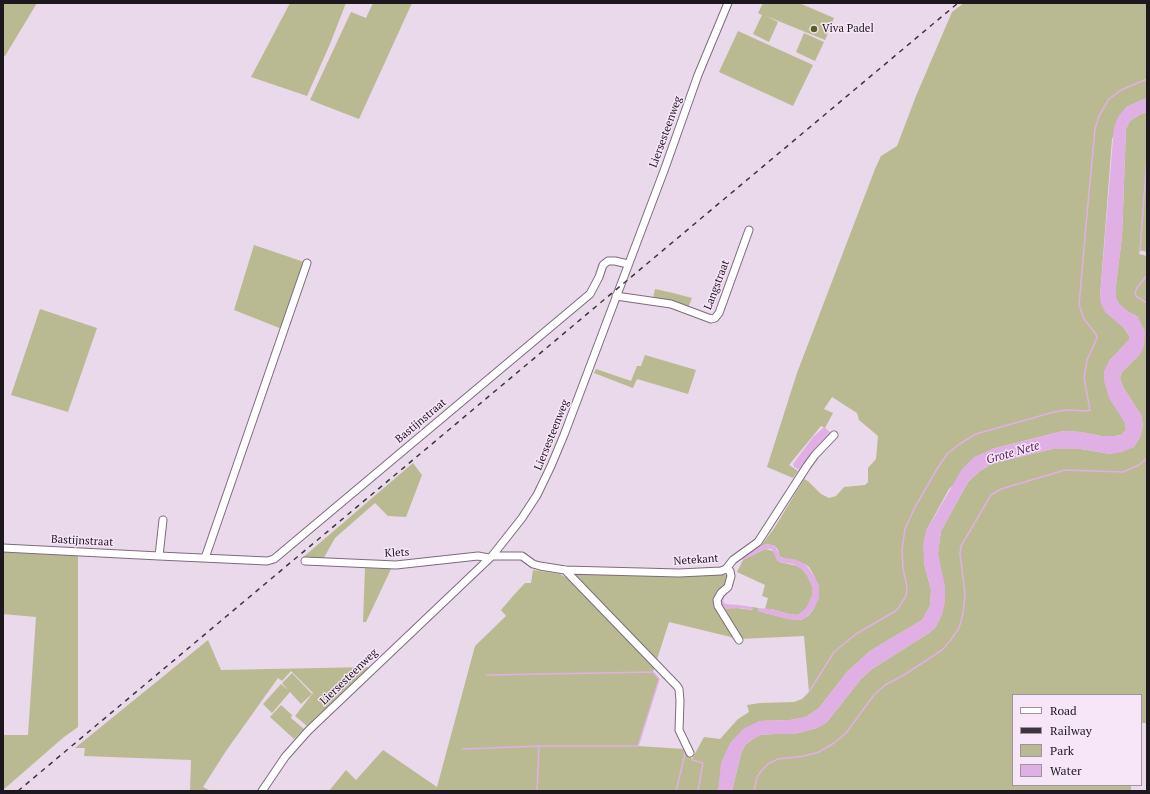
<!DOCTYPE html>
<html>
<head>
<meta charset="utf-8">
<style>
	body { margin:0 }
	#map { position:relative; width:1150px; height:794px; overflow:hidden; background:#ead8eb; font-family:"PT Serif",serif }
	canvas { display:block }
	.frame { position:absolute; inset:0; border:4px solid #1d171e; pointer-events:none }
	.legend { position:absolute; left:1012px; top:694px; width:130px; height:92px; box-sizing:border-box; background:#f7e5f8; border:1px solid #a093a1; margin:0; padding:5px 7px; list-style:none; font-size:12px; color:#1d171e }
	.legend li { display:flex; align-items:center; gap:8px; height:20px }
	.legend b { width:20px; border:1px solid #a093a1 }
</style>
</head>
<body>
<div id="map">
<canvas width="1150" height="794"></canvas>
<div class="frame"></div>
<ul class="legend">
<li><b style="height:5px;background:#fff"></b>Road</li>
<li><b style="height:5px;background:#3d353e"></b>Railway</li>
<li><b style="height:11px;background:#b9ba91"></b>Park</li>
<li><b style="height:11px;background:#e0b0e4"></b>Water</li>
</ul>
</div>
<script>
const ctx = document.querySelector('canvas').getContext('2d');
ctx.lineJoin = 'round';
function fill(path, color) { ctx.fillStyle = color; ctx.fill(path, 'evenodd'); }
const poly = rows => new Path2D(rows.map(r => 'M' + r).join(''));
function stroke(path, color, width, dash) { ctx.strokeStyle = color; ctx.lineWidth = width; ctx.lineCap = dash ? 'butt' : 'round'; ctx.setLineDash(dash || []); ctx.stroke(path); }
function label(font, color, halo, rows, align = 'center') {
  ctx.font = font + ' "PT Serif",serif'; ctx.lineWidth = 3; ctx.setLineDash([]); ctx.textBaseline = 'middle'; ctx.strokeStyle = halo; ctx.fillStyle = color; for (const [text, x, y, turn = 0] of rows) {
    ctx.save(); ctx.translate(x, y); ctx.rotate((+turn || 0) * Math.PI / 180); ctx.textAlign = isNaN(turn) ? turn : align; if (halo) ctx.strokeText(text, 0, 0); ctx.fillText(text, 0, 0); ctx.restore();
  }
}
const green = poly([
	[3,3,37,3,5,56,3,56],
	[290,3,346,3,330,44,307,96,251,77],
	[373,3,412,3,359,119,310,100,351,12,366,18],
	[763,3,799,3,834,18,825,40,766,16,778,22,769,42,753,34,762,15,758,13],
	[964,3,1147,3,1147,98,1126,107,1112,139,1100,297,1127,332,1129,336,1129,340,1109,361,1120,413,1125,423,1126,430,1121,435,1115,436,1101,436,1081,432,1063,431,992,449,949,489,926,531,924,563,931,590,930,606,922,620,870,651,847,672,819,708,806,717,790,720,759,721,719,786,718,791,329,791,346,770,356,780,383,750,437,787,475,646,506,616,501,610,513,596,525,583,531,583,533,570,560,574,565,577,578,573,680,575,728,575,721,606,752,610,753,607,758,608,758,611,788,619,801,620,808,616,814,609,815,577,809,567,805,564,780,557,778,550,775,546,768,544,761,546,775,527,804,479,808,481,821,494,829,498,836,496,844,487,865,485,868,482,868,468,876,459,878,436,859,420,857,413,832,397,824,409,833,413,825,428,821,426,789,465,798,471,793,478,767,467,797,373,875,169,881,156,897,146,916,96,952,12],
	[669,622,739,639,804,636,809,692,802,699,794,702,760,703,747,705,749,712,738,719,720,739,704,737,692,759,684,749,638,746,659,679,653,672],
	[738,31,813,65,793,106,719,72],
	[804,33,824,42,815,61,796,52],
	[1147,112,1147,252,1140,250,1139,254,1147,256,1147,723,1141,723,1141,695,1013,695,1013,785,1131,785,1131,791,732,791,741,754,745,745,753,739,760,735,774,734,794,734,817,728,827,722,861,679,872,669,929,633,936,627,938,553,941,531,968,482,980,471,991,464,1052,449,1064,448,1081,449,1110,454,1134,447,1140,437,1143,426,1141,415,1123,387,1120,378,1122,372,1140,354,1138,317,1127,311,1119,304,1116,298,1116,285,1122,236,1126,129,1130,121,1139,115],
	[254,245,304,262,282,329,234,310],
	[655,289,673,293,692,298,688,308,653,298],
	[40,309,97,328,68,412,11,395],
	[645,355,696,370,688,394,637,379,633,388,594,373,596,369,631,381,637,366,641,366],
	[413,463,422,475,406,517,388,516,375,503,335,538,322,561,301,559],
	[765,549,773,551,779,562,798,566,803,570,808,577,812,586,812,596,807,608,802,612,798,615,789,614,771,609,765,609,768,598,762,596,765,585,737,572,743,560],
	[3,552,78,556,78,727,64,737,3,790,3,735,28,735,36,617,3,614],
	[365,568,391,569,366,622,363,622],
	[208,640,221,670,369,667,307,726,295,716,313,693,291,671,282,681,278,678,226,751,203,787,211,791,190,791,191,760,84,756,85,748,75,748],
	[292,673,312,694,301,704,290,692,272,713,263,704,281,684,288,690,282,683],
	[281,705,292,715,291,718,304,729,294,739,270,717]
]);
const water = poly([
	[1147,98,1147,112,1139,115,1130,121,1126,129,1122,236,1116,285,1116,298,1119,304,1127,311,1138,317,1145,332,1144,346,1140,354,1122,372,1120,378,1123,387,1141,415,1143,426,1140,437,1134,447,1122,452,1110,454,1081,449,1052,449,991,464,980,471,968,482,941,531,938,553,945,586,945,602,942,615,936,627,929,633,872,669,861,679,827,722,817,728,794,734,774,734,760,735,753,739,745,745,741,754,732,791,718,791,721,763,730,743,743,729,759,721,790,720,806,717,819,708,847,672,870,651,922,620,930,606,931,590,924,563,923,544,926,531,962,469,974,457,992,449,1063,431,1081,432,1101,436,1115,436,1121,435,1126,430,1125,423,1109,398,1104,381,1104,371,1109,361,1129,340,1129,336,1127,331,1105,312,1101,304,1100,297,1114,127,1118,117,1126,107],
	[824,427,831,433,799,470,794,467,793,464,813,437],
	[768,544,775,546,781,558,794,559,805,564,815,577,819,585,819,598,814,609,804,619,798,620,788,619,758,611,758,608,771,609,789,614,798,615,806,608,812,596,812,586,808,577,803,570,793,564,779,562,777,561,773,551,771,549,765,549,743,560,741,559,744,555,761,546],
	[725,592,727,594,724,598,723,601,725,604,739,605,753,607,753,610,741,608,727,609,722,607,720,599]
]);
const stream = poly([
	[1140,251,1147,156],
	[1147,275,1137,288,1135,293,1136,296,1147,303],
	[809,692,834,652,856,634,897,610,906,596,907,587,903,568,902,549,905,529,915,507,937,469,947,454,961,443,976,434,1054,412,1068,410,1086,411,1090,410,1084,378,1087,360,1097,338,1096,334,1084,319,1079,305,1089,192,1095,129,1099,116,1109,99,1121,90,1147,79],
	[463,749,539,746,638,746,659,679,653,672,487,675],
	[692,760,703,763,698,791],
	[537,791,539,746],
	[676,791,685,754,684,749],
	[754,791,757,777,762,770,768,764,778,759,804,756,819,752,834,743,846,733,874,695,885,685,904,675,942,650,950,641,959,628,963,614,965,594,960,554,961,546,991,495,1001,489,1065,470,1123,472,1139,465,1147,458]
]);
const minor = poly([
	[616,296,671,304,711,319,715,318,719,313,749,230],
	[3,548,159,556,267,561,274,559,590,294,599,277,603,265,608,261,615,261,628,264],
	[159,556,163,520],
	[492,556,522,556,533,564,540,566,565,570,679,573,721,571,726,569,733,560,758,542,807,466,815,455,834,435],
	[205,558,307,263],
	[305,561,396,565,478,556,489,558],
	[726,569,730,571,731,576,728,587,721,593,717,600,718,606,739,640],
	[565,570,677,686,679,689,680,701,679,730,690,753],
	[262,791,285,757,308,731,492,556,522,518,537,495,551,466,564,435,665,168,698,75,728,3]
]);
const rail = poly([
	[18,791,958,3]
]);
const markers = [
	[814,29,4,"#5b5b28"]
];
const poiNames = [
	["Viva Padel",822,29]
];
const streetNames = [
	["Liersesteenweg",666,132,-70],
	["Langstraat",717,285,-69],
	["Bastijnstraat",421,421,-40],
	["Liersesteenweg",552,435,-68],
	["Bastijnstraat",82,541,3],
	["Klets",397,553,-3],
	["Netekant",696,560,-4],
	["Liersesteenweg",349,677,-44]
];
const waterNames = [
	["Grote Nete",1013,453,-16]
];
fill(green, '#b9ba91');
fill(water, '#e0b0e4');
stroke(stream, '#e0b0e4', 1.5);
stroke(minor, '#7c6c7d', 9);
stroke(minor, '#fff', 7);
stroke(rail, '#3d353e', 1.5, [5, 5]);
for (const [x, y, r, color] of markers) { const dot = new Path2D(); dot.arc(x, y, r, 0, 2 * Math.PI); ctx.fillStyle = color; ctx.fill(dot); stroke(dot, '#f7e5f8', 1.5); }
label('11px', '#1d171e', '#f7e5f8', poiNames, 'left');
label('11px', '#1d171e', '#f7e5f8', streetNames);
label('italic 12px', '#561e5c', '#f7e5f8', waterNames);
</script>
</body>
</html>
